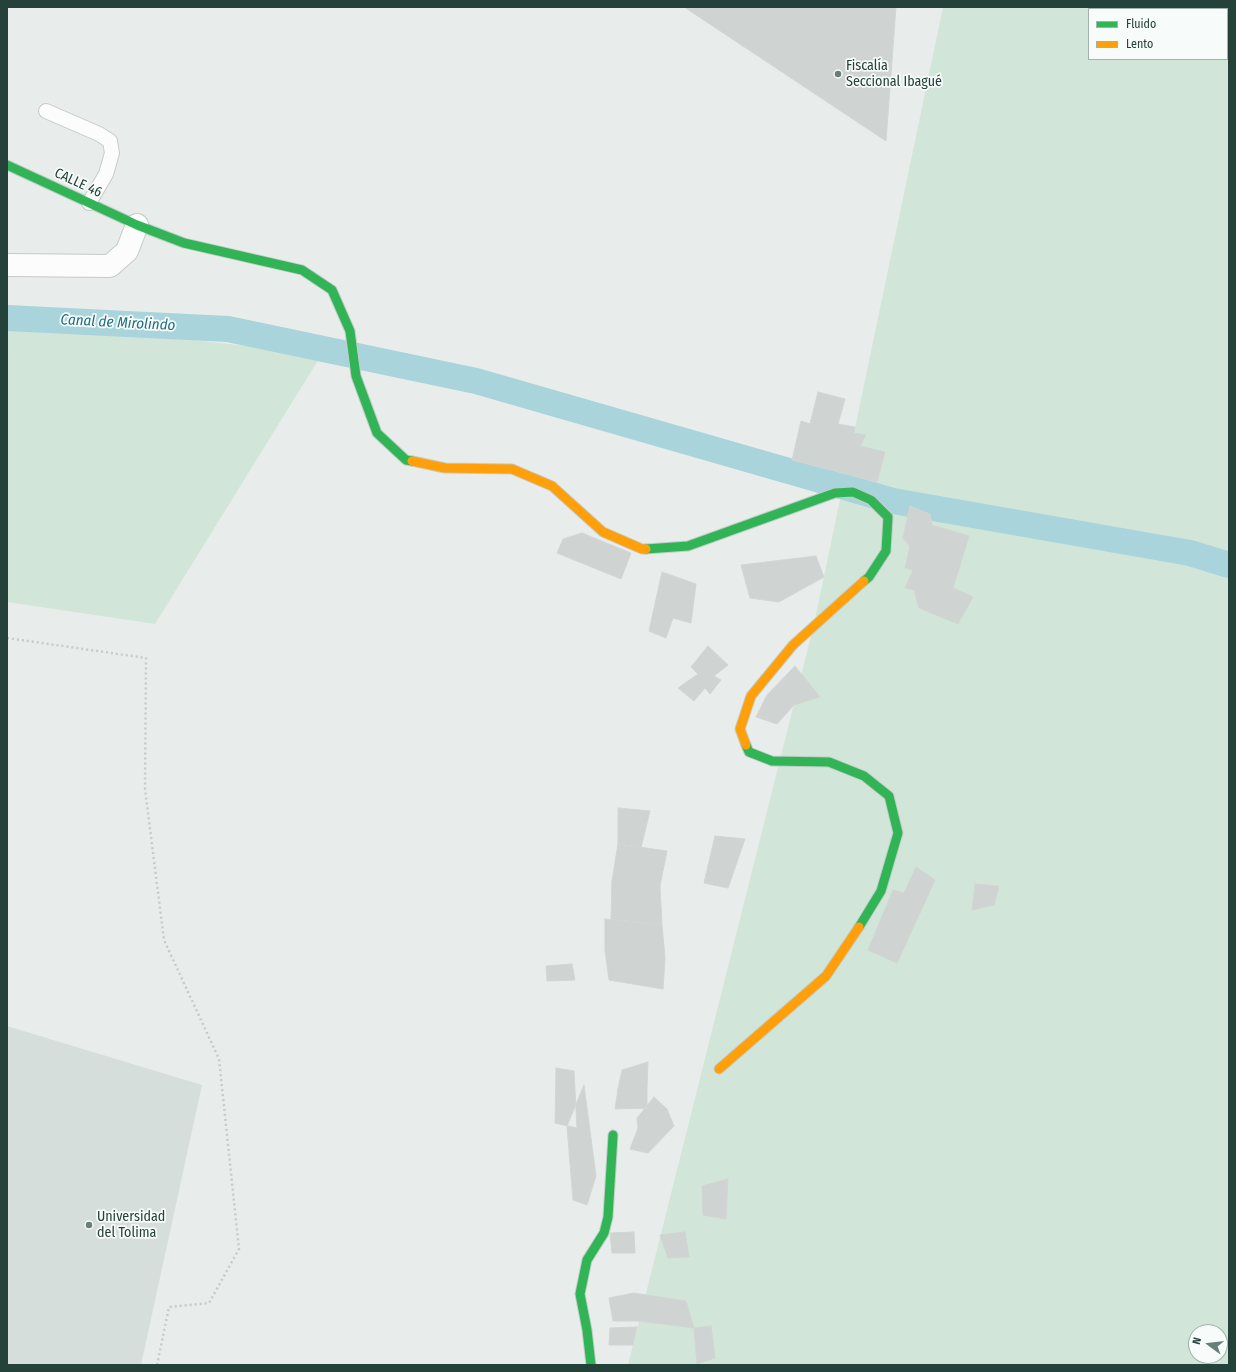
<!DOCTYPE html>
<html>
<head>
<meta charset="utf-8">
<style>
	body { margin:0 }
	#map { position:relative; width:1236px; height:1372px; overflow:hidden; background:#e8edeb; font-family:"Fira Sans Condensed",sans-serif }
	canvas { display:block }
	.frame { position:absolute; inset:0; border:8px solid #24423a; pointer-events:none }
	.legend { position:absolute; left:1088px; top:8px; width:140px; height:52px; box-sizing:border-box; background:#f7fbf9; border:1px solid #a3b1ad; margin:0; padding:5px 7px; list-style:none; font-size:12px; color:#24423a }
	.legend li { display:flex; align-items:center; gap:8px; height:20px }
	.legend b { width:20px; border:1px solid #a3b1ad }
	.north { position:absolute; left:1188px; top:1324px; width:40px; height:40px; box-sizing:border-box; background:#f7fbf9; border:1px solid #a3b1ad; border-radius:50%; rotate:285deg; font-size:11px; font-weight:700; line-height:16px; text-align:center; color:#24423a }
	.north::after { content:''; display:block; margin:auto; width:14px; height:18px; background:#697e78; clip-path:polygon(50% 0,100% 100%,50% 72%,0 100%) }
</style>
</head>
<body>
<div id="map">
<canvas width="1236" height="1372"></canvas>
<div class="frame"></div>
<ul class="legend">
<li><b style="height:5px;background:#30b455"></b>Fluido</li>
<li><b style="height:5px;background:#ff9f0a"></b>Lento</li>
</ul>
<div class="north">N</div>
</div>
<script>
const ctx = document.querySelector('canvas').getContext('2d');
ctx.lineJoin = 'round';
function fill(path, color) { ctx.fillStyle = color; ctx.fill(path, 'evenodd'); }
const poly = rows => new Path2D(rows.map(r => 'M' + r).join(''));
function stroke(path, color, width, dash) { ctx.strokeStyle = color; ctx.lineWidth = width; ctx.lineCap = dash ? 'butt' : 'round'; ctx.setLineDash(dash || []); ctx.stroke(path); }
function label(font, color, halo, rows, align = 'center') {
  ctx.font = font + ' "Fira Sans Condensed",sans-serif'; ctx.lineWidth = 3.5; ctx.setLineDash([]); ctx.textBaseline = 'middle'; ctx.strokeStyle = halo; ctx.fillStyle = color; for (const [text, x, y, turn = 0] of rows) {
    ctx.save(); ctx.translate(x, y); ctx.rotate((+turn || 0) * Math.PI / 180); ctx.textAlign = isNaN(turn) ? turn : align; if (halo) ctx.strokeText(text, 0, 0); ctx.fillText(text, 0, 0); ctx.restore();
  }
}
const built = poly([
	[7,1026,202,1085,141,1365,7,1365]
]);
const green = poly([
	[943,7,1229,7,1229,1365,628,1365,814,624],
	[1089,9,1227,9,1227,59,1089,59],
	[1196,1332,1220,1332,1220,1356,1196,1356],
	[7,320,322,354,155,624,7,602]
]);
const canal = poly([
	[7,318,228,329,476,381,893,501,1190,553,1229,565]
]);
const building = poly([
	[684,7,896,7,886,141,684,7],
	[818,392,845,399,838,424,855,427,854,433,866,435,860,446,885,452,877,482,792,460,801,421,810,424,818,392],
	[910,506,930,514,932,525,969,536,953,588,973,597,958,624,919,608,914,590,905,588,913,570,905,568,910,546,903,538,910,506],
	[582,533,631,553,621,579,557,553,563,539,582,533],
	[816,556,824,577,779,602,750,598,741,565,816,556],
	[662,572,696,584,691,623,673,618,666,638,649,631,662,572],
	[708,646,728,665,714,676,721,680,710,694,705,688,694,701,678,688,698,674,691,667,708,646],
	[795,666,820,697,794,705,777,724,756,717,767,695,795,666],
	[618,808,650,811,641,848,618,844,618,808],
	[715,836,745,839,728,888,704,883,715,836],
	[618,844,667,851,660,886,612,881,618,844],
	[916,867,935,880,897,963,868,950,893,890,904,893,916,867],
	[612,881,660,886,662,925,611,919,612,881],
	[975,884,999,886,994,905,972,910,975,884],
	[605,919,662,925,665,958,605,951,605,919],
	[605,951,665,958,663,989,609,980,605,951],
	[572,964,575,980,547,981,546,966,572,964],
	[648,1062,647,1088,618,1089,622,1070,648,1062],
	[556,1068,574,1071,577,1128,555,1123,556,1068],
	[584,1085,596,1176,587,1205,573,1200,567,1126,584,1085],
	[647,1088,647,1108,615,1109,618,1089,647,1088],
	[654,1097,667,1109,674,1126,648,1153,630,1149,638,1128,637,1118,654,1097],
	[728,1179,726,1219,703,1215,702,1186,728,1179],
	[634,1232,635,1253,612,1253,610,1233,634,1232],
	[685,1232,689,1257,668,1258,660,1235,685,1232],
	[634,1293,686,1301,694,1328,639,1321,613,1321,609,1298,634,1293],
	[711,1326,715,1358,697,1364,694,1328,711,1326],
	[637,1327,633,1345,609,1345,610,1328,637,1327]
]);
const path = poly([
	[7,638,146,658,145,789,164,940,219,1059,239,1249,209,1303,169,1307,157,1365]
]);
const lane = poly([
	[46,111,99,134,110,141,112,153,106,174,89,203]
]);
const street = poly([
	[7,265,110,266,127,251,137,225]
]);
const fast = poly([
	[7,165,137,225,184,243,302,270,332,290,350,331,356,376,377,433,406,460,412,461],
	[646,549,688,546,835,493,853,492,871,500,888,517,886,551,869,577,864,581],
	[746,745,749,752,772,761,829,762,864,776,889,796,898,833,881,891,859,927],
	[591,1365,587,1330,580,1294,587,1260,604,1233,608,1217,613,1135]
]);
const slow = poly([
	[412,461,445,468,512,469,552,486,603,532,642,549,646,549],
	[746,745,740,729,751,696,793,645,864,581],
	[719,1069,826,976,859,927]
]);
const markers = [
	[838,74,4,"#697e78"],
	[89,1225,4,"#697e78"]
];
const poiNames = [
	["Fiscalía",846,66],
	["Seccional Ibagué",846,82],
	["Universidad",97,1217],
	["del Tolima",97,1233]
];
const streetNames = [
	["CALLE 46",78,183,25]
];
const waterNames = [
	["Canal de Mirolindo",118,323,3]
];
fill(built, '#d6dedb');
fill(green, '#d1e6d8');
stroke(canal, '#a9d4db', 26);
fill(building, '#cfd4d2');
stroke(building, '#d1d6d4', 1);
stroke(lane, '#c5cac8', 16);
stroke(street, '#c5cac8', 24);
stroke(fast, '#c3cbc8', 11);
stroke(slow, '#c3cbc8', 11);
stroke(path, '#c3ccca', 2.5, [2, 3]);
stroke(lane, '#fcfcfc', 14);
stroke(street, '#fcfcfc', 22);
stroke(fast, '#30b455', 9);
stroke(slow, '#ff9f0a', 9);
for (const [x, y, r, color] of markers) { const dot = new Path2D(); dot.arc(x, y, r, 0, 2 * Math.PI); ctx.fillStyle = color; ctx.fill(dot); stroke(dot, '#f7fbf9', 1.5); }
label('14px', '#24423a', '#f7fbf9', poiNames, 'left');
label('14px', '#24423a', '#f7fbf9', streetNames);
label('italic 15px', '#1c6f80', '#f7fbf9', waterNames);
</script>
</body>
</html>
